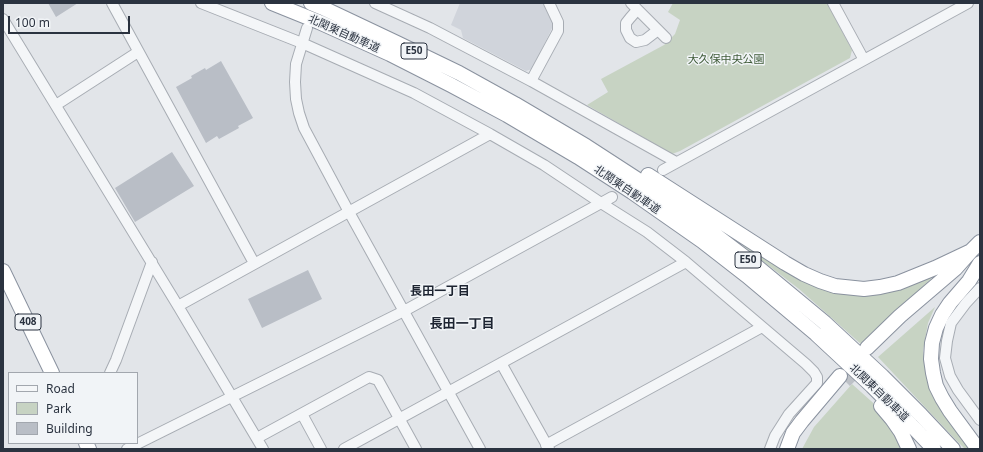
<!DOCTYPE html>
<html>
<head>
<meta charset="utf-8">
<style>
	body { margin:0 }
	#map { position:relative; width:983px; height:452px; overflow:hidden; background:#e2e5e9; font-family:"Noto Sans",sans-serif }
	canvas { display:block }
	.frame { position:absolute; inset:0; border:4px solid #2b3340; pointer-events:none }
	.legend { position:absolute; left:8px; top:372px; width:130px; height:72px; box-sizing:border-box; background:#f1f4f7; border:1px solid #a2a7ae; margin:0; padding:5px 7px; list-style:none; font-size:12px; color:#2b3340 }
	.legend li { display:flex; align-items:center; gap:8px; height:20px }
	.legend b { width:20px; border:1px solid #a2a7ae }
	.scale { position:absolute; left:8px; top:16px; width:122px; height:18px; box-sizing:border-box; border:2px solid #2b3340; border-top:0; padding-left:5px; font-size:12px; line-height:14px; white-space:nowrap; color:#2b3340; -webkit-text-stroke:3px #f1f4f7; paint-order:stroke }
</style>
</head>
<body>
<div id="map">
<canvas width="983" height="452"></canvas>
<div class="frame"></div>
<ul class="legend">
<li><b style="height:5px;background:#f4f6f8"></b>Road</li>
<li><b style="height:11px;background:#c7d3c3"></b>Park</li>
<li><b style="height:11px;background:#b9bec6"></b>Building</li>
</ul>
<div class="scale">100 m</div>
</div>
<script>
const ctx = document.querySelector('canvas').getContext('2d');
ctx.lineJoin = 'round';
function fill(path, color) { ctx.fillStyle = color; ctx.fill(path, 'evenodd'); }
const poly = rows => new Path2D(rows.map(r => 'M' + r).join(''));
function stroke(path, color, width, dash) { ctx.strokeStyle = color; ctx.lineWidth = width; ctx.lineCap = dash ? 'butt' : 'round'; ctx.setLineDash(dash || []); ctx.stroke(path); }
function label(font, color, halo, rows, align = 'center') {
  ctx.font = font + ' "Noto Sans","Noto Sans JP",sans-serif'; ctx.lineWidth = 3; ctx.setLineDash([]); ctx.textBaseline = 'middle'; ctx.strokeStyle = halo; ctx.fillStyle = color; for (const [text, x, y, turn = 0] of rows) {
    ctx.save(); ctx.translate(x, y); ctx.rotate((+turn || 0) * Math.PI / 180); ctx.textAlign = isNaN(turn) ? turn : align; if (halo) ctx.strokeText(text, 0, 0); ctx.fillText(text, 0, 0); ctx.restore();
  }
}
const built = poly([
	[460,3,544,3,553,21,553,26,532,69,526,71,463,38,461,30,451,25]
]);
const green = poly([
	[673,3,827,3,852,50,850,58,680,151,672,154,587,105,608,92,601,79,664,45,675,34,680,20,668,12],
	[729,235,830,290,935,275,862,345,799,289],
	[935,307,928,323,923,351,927,380,940,409,970,449,965,449,954,438,878,357],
	[852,384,880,409,904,449,802,449,814,427]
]);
const building = poly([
	[48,3,78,3,56,17],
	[221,61,253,118,238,126,239,128,219,139,217,136,206,143,176,87,192,78,191,76,205,68,206,70],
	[172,152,194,186,135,222,115,188],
	[308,270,322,299,262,328,248,299]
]);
const highwayTunnel = poly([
	[845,381,873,353]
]);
const minor = poly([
	[112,3,254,263],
	[201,3,302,43,414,93,490,134,544,165,601,203,647,232,686,262,806,364,814,372,817,377,817,383,789,414,775,436,770,449],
	[375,3,430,28,531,81,676,162],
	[631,3,666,38],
	[833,3,864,60],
	[637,10,630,18,626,23,626,30,630,38,636,42,645,40,658,30],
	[3,19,178,306,263,449],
	[307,28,296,64,295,82,296,99,299,113,304,128,349,212,480,449],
	[531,81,558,31,558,22,549,3],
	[56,105,138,52],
	[663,170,968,3],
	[980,288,966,303,951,323,947,341,945,358,950,376,958,390,980,420],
	[178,306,490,134],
	[501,363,549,449],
	[110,373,116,360,152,262],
	[302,414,321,449],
	[257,438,369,377,378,380,416,449],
	[546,445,762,327],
	[127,449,404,311,612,197],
	[344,449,686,262]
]);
const highway = poly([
	[272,3,319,22,390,54,451,85,507,115,578,157,632,192,702,241,747,276,816,334,872,386,911,425,934,449],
	[311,3,323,8,397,43,459,73,515,104,586,146,643,183,713,233,755,265,825,323,882,376,921,415,953,449],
	[648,175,785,263,804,274,820,281,835,286,864,289,880,287,898,283,935,268,971,251],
	[3,271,52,373],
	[867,348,900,316,955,269,971,251,980,242],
	[881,406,892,419,901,432,909,449],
	[86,443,89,449],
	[787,449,793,433,802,421,840,376],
	[978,449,950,411,942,398,936,386,933,373,931,359,932,343,936,328,942,315,950,303,969,281,980,263]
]);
const shields = [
	[414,51,26],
	[748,260,26],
	[28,322,26]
];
const shieldNames = [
	["E50",414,51],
	["E50",748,260],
	["408",28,322]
];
const streetNames = [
	["北関東自動車道",344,34,24],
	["北関東自動車道",627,190,34],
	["北関東自動車道",879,393,44]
];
const parkNames = [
	["大久保中央公園",726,60]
];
const neighbourhoodNames = [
	["長田一丁目",440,292]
];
const quarterNames = [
	["長田一丁目",462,324]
];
fill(built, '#d0d4db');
fill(green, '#c7d3c3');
fill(building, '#b9bec6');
stroke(highwayTunnel, '#bdc1c7', 14, [14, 7]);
stroke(minor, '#a7acb3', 12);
stroke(highway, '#8a929f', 16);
stroke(minor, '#f4f6f8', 10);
stroke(highway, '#fff', 14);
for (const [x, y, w] of shields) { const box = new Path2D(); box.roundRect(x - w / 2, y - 8, w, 16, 3); ctx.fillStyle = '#f1f4f7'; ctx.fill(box); stroke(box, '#2b3340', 1); }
label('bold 10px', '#2b3340', null, shieldNames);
label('11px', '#2b3340', '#f1f4f7', streetNames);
label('11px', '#3f5b39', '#f1f4f7', parkNames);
label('bold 12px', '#1d2431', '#f1f4f7', neighbourhoodNames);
label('bold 13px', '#1d2431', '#f1f4f7', quarterNames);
</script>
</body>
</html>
